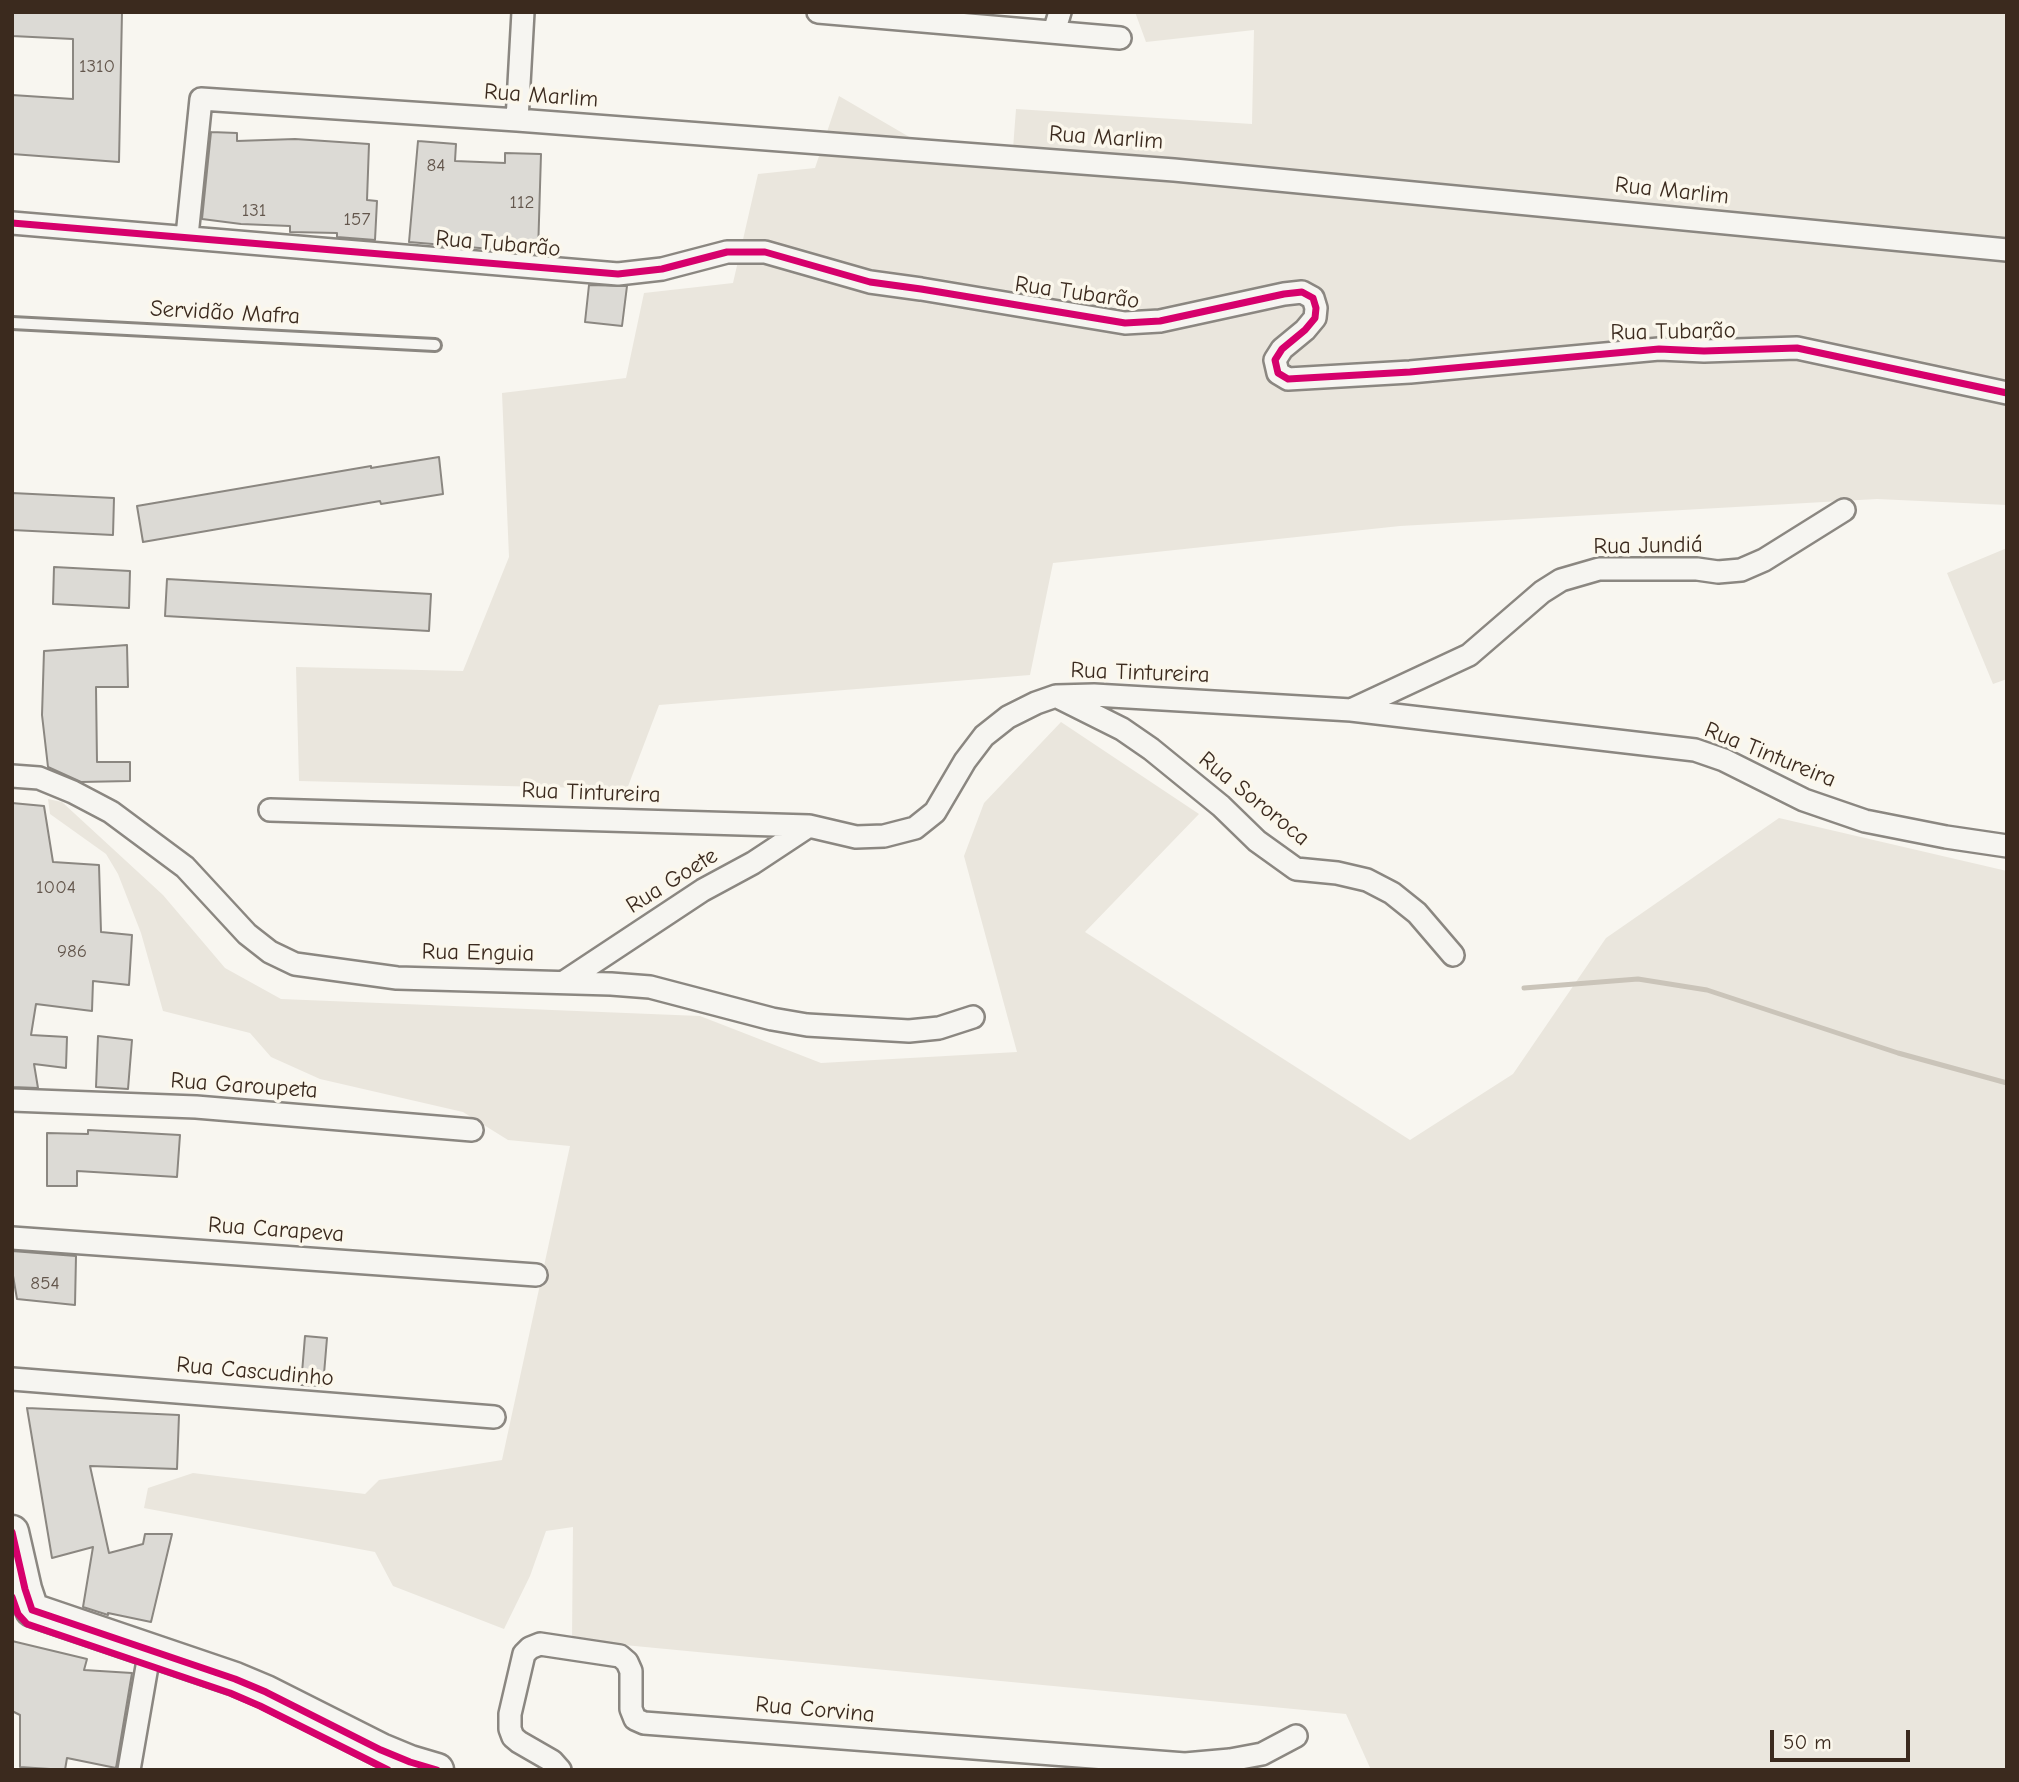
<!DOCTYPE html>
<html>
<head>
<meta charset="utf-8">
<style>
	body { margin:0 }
	#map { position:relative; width:2019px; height:1782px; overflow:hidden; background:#f8f6f0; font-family:"Comic Neue",sans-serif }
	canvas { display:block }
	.frame { position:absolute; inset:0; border:14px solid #3b2a1e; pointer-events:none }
	.scale { position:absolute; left:1770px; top:1730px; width:140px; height:32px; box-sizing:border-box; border:4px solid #3b2a1e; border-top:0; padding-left:9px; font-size:21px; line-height:24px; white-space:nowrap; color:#3b2a1e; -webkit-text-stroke:5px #fbf7ec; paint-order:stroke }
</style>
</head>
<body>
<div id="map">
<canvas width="2019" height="1782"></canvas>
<div class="frame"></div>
<div class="scale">50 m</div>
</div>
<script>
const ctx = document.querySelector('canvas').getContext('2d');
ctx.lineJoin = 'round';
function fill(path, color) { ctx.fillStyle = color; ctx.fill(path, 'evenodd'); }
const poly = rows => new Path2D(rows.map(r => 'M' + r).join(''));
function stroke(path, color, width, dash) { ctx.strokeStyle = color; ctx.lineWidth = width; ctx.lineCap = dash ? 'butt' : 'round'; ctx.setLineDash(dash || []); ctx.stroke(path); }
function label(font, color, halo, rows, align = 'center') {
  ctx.font = font + ' "Comic Neue",sans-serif'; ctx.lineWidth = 7; ctx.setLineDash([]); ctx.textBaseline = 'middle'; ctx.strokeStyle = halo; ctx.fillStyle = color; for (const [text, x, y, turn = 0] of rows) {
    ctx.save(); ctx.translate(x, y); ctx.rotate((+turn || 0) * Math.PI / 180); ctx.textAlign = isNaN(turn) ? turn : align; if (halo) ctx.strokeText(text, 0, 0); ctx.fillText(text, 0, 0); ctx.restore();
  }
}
const green = poly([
	[1135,12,2007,12,2007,505,1877,499,1400,526,1053,563,1030,675,659,705,627,789,299,781,296,667,463,671,509,557,502,393,626,378,644,293,733,283,758,174,815,168,839,96,954,163,1012,162,1016,109,1252,124,1254,30,1146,42],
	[2007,548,2007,679,1993,684,1947,573],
	[1061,722,1199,814,1085,932,1410,1140,1513,1074,1606,938,1779,818,2007,871,2007,1770,1371,1770,1346,1714,572,1640,573,1527,546,1531,530,1576,504,1629,393,1586,375,1552,144,1508,148,1488,193,1473,365,1494,379,1480,502,1460,570,1146,508,1140,463,1112,320,1079,271,1057,250,1033,163,1011,141,933,118,874,106,854,50,814,48,799,62,802,163,895,225,968,281,999,700,1016,821,1063,1017,1052,964,856,984,803]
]);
const stream = poly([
	[1524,988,1638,979,1707,990,1898,1053,2007,1083]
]);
const building = poly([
	[12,12,122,12,119,162,12,154,12,95,73,99,73,39,12,36,12,12],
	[211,132,237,133,237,141,295,139,369,144,367,200,377,201,375,240,337,237,337,233,290,232,290,226,241,224,202,219,211,132],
	[418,141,456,144,455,161,505,163,505,153,541,154,538,253,409,242,418,141],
	[589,285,627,286,622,326,585,322,589,285],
	[439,457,443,494,381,504,380,501,143,542,137,506,371,466,371,468,439,457],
	[12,493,114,498,113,535,12,530,12,493],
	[54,567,130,571,129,608,53,604,54,567],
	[167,579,431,594,429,631,165,616,167,579],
	[127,645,128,687,96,687,97,762,130,762,130,781,81,782,48,767,42,715,44,651,127,645],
	[12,803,44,806,53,862,99,865,101,932,132,935,129,985,93,981,92,1011,36,1004,31,1035,67,1037,66,1068,34,1064,38,1088,12,1087,12,803],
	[98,1036,132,1040,128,1089,96,1087,98,1036],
	[88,1130,180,1135,177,1177,77,1171,77,1186,47,1186,47,1133,88,1134,88,1130],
	[12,1251,76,1256,75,1305,17,1299,12,1270,12,1251],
	[305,1336,327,1338,323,1386,301,1385,305,1336],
	[27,1408,179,1415,177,1469,90,1466,109,1553,143,1544,145,1534,172,1534,151,1622,108,1613,108,1615,83,1607,93,1547,52,1558,27,1408],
	[12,1641,87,1659,84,1670,132,1673,116,1768,67,1758,65,1770,20,1767,20,1715,12,1711,12,1641]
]);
const lane = poly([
	[12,323,435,345]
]);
const street = poly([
	[818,12,1120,38],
	[1054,32,1060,12],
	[517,120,523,12],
	[12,223,618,274,662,269,727,252,765,252,870,282,921,289,1125,323,1160,321,1284,294,1302,292,1313,298,1316,308,1315,318,1305,330,1282,349,1275,360,1278,373,1288,379,1410,372,1659,349,1704,351,1797,348,2007,393],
	[187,236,201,99,517,120,1174,170,2007,250],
	[1058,697,1122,729,1151,749,1221,806,1257,841,1296,869,1337,873,1367,880,1392,893,1417,913,1453,955],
	[1351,710,1469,655,1542,592,1561,580,1599,569,1697,569,1718,572,1741,570,1764,560,1844,510],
	[12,776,39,778,73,792,111,812,185,867,247,934,270,952,295,964,397,978,611,984,650,987,772,1019,807,1025,909,1031,939,1028,973,1017],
	[270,810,809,826,856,837,884,836,915,828,935,812,965,761,984,736,1008,717,1036,703,1056,696,1094,695,1351,710,1695,750,1724,760,1804,800,1865,821,1946,837,2007,846],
	[564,982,703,890,753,863,809,826],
	[12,1100,196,1107,472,1130],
	[12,1238,536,1275],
	[12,1379,494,1417],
	[129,1770,150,1649],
	[560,1770,552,1761,519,1742,513,1737,510,1729,510,1714,524,1654,530,1648,540,1644,620,1656,627,1662,631,1671,631,1709,635,1719,644,1723,1185,1764,1230,1760,1262,1754,1296,1736]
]);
const secondary = poly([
	[12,1532,25,1589,32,1610,235,1679,266,1692,381,1750,410,1762,437,1770]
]);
const cycleway = poly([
	[12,223,618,274,662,269,727,252,765,252,870,282,921,289,1125,323,1160,321,1284,294,1302,292,1313,298,1316,308,1315,318,1305,330,1282,349,1275,360,1278,373,1288,379,1410,372,1659,349,1704,351,1797,348,2007,393],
	[12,1532,25,1589,32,1610,235,1679,266,1692,381,1750,410,1762,437,1770],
	[12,1597,18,1614,27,1624,230,1693,260,1706,388,1770]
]);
const numberNames = [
	["1310",97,67],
	["84",436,166],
	["112",522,203],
	["131",254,211],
	["157",357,220],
	["1004",56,888],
	["986",72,952],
	["854",45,1284]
];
const streetNames = [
	["Rua Marlim",541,96,4],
	["Rua Marlim",1106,138,4],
	["Rua Marlim",1672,191,6],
	["Rua Tubarão",498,244,5],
	["Rua Tubarão",1077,293,8],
	["Servidão Mafra",225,313,3],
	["Rua Tubarão",1673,332,-1],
	["Rua Jundiá",1648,546,-1],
	["Rua Tintureira",1140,673,2],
	["Rua Tintureira",1770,755,22],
	["Rua Tintureira",591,793,2],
	["Rua Sororoca",1254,799,39],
	["Rua Goete",672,881,-32],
	["Rua Enguia",478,953,1],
	["Rua Garoupeta",244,1086,4],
	["Rua Carapeva",276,1230,4],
	["Rua Cascudinho",255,1372,5],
	["Rua Corvina",815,1710,5]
];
fill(green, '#eae6dd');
stroke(stream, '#cac4b9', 5);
fill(building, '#dcdad5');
stroke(building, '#8b8781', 2);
stroke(lane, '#8b8781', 16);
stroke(street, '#8b8781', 26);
stroke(secondary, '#8b8781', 37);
stroke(lane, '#f6f5f1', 10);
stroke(street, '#f6f5f1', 21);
stroke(secondary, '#f6f5f1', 32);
stroke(cycleway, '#d6006c', 7);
label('19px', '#63564c', null, numberNames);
label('23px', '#3b2a1e', '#fbf7ec', streetNames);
</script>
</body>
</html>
